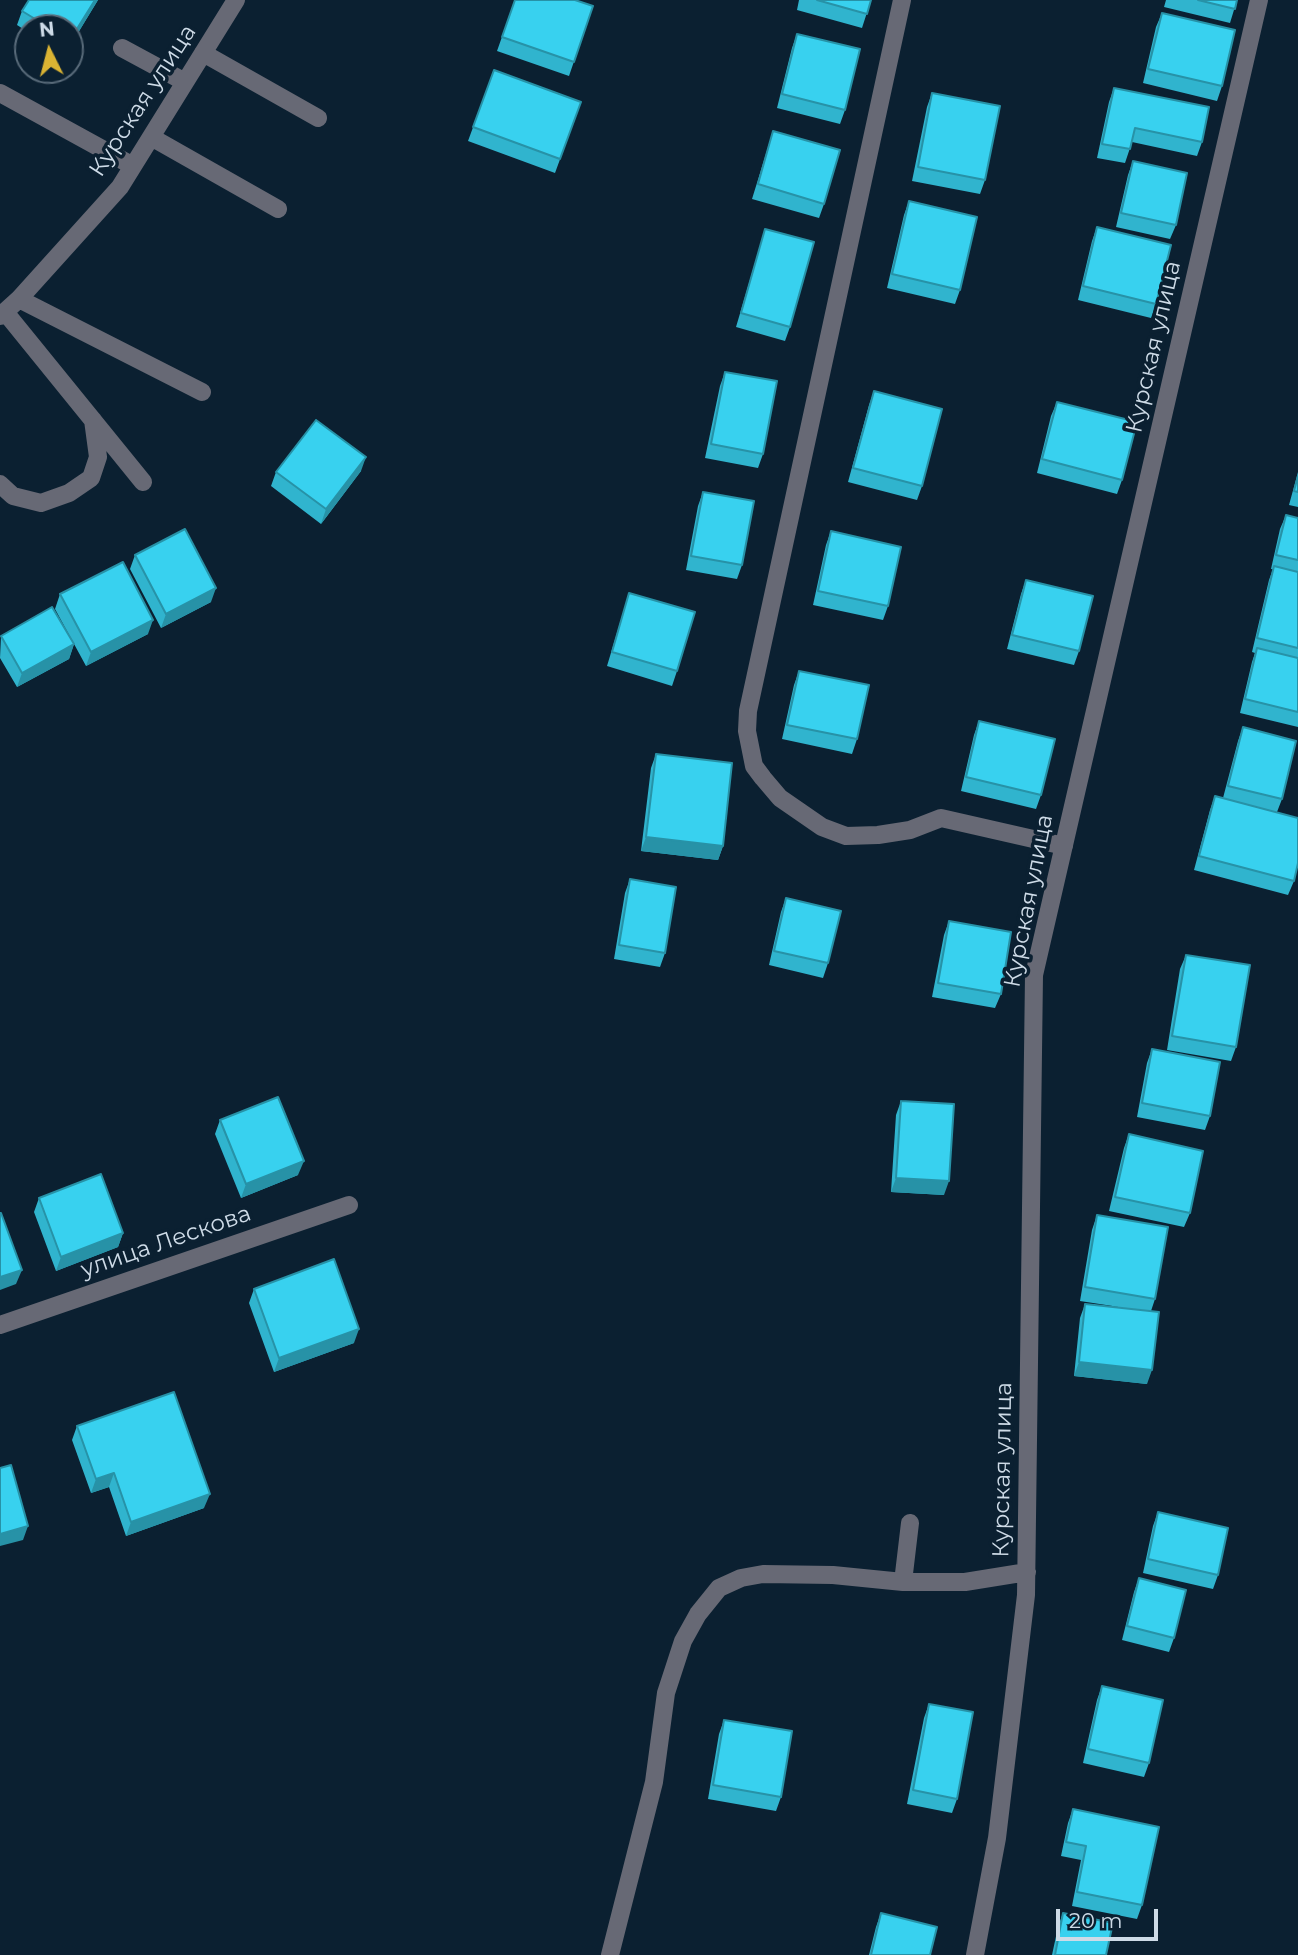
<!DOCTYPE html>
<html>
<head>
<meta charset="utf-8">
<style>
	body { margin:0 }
	#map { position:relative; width:1298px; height:1955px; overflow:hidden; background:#0b2031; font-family:Montserrat,sans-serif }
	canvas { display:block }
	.north { position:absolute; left:14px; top:14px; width:70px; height:70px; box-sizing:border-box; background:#0b2031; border:2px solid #596b7a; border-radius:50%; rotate:354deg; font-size:19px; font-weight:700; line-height:28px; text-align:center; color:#cedbe7 }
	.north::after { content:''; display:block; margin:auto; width:24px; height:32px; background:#dab333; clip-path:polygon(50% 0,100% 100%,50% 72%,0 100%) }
	.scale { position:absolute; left:1056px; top:1909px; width:102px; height:32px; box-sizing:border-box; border:4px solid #cedbe7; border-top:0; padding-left:9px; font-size:21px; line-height:24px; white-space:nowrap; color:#cedbe7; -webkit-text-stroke:5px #0b2031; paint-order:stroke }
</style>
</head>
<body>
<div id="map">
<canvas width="1298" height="1955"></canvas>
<div class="north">N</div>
<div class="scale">20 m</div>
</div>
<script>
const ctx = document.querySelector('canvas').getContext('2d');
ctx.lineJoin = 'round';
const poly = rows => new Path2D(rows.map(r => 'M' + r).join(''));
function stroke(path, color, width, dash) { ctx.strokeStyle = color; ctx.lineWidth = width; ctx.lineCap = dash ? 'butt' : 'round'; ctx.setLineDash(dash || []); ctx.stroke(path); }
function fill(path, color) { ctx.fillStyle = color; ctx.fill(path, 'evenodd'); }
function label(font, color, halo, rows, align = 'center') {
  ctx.font = font + ' Montserrat,sans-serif'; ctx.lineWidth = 7; ctx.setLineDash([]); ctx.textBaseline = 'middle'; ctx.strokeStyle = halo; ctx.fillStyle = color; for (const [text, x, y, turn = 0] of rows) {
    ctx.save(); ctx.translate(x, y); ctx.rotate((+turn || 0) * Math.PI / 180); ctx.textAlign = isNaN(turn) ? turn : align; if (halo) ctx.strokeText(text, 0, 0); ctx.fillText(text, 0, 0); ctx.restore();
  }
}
const minor = poly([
	[902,0,748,711,747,731,754,766,763,778,780,798,822,827,846,836,878,835,910,830,941,818,1064,846],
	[122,48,185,82],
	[203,53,318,118],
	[0,93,133,166],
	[151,137,278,209],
	[19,299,202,392],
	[5,312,143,482],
	[0,316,19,299,120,187,236,0],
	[0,484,13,496,41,503,69,493,91,478,98,457,93,420],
	[0,1325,349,1205],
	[903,1582,910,1523],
	[610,1955,654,1782,666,1693,683,1641,698,1614,719,1588,741,1578,763,1574,833,1575,903,1582,965,1582,1027,1572],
	[975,1955,997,1838,1026,1595,1034,975,1259,0]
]);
const wall = poly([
	[98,0,70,46,70,28,28,28,28,32,17,25,22,11],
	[515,0,593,6,569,76,497,51],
	[799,0,871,0,862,28,797,10],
	[1166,0,1237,0,1230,23,1164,7],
	[1162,13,1222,86,1217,101,1143,83,1156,27],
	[797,34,845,110,840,124,777,108,792,48],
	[494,70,581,102,555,173,468,141],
	[1114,88,1202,142,1197,156,1132,142,1125,163,1097,158,1109,102],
	[932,93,985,180,980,194,912,181,927,107],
	[773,131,824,204,819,218,752,199],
	[1133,161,1176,225,1170,239,1116,227,1128,175],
	[909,201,960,290,955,304,887,288,904,215],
	[1097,227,1156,304,1151,318,1078,300,1092,241],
	[765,229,790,327,785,341,736,327],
	[725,372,763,454,758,468,705,458,720,386],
	[874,391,922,486,917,500,848,482,869,405],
	[1057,402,1122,480,1117,494,1037,473,1051,416],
	[361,471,321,524,271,486,276,472],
	[1298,472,1298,507,1289,505],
	[703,492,742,565,737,579,686,570,698,506],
	[1286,515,1298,518,1298,727,1240,713,1252,662,1255,653,1252,652,1269,580,1273,569,1271,569,1280,529],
	[831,531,888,606,883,620,813,605,826,545],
	[135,555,211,602,161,628,130,569],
	[1026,580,1079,651,1074,665,1007,649,1021,594],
	[629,593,677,671,672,686,607,666],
	[60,594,148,634,86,666,55,609],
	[1,636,74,644,69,659,17,687,0,658],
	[799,671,857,739,852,754,782,739,794,685],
	[979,721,1041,795,1036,809,961,791,974,735],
	[1243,727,1282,799,1277,812,1294,881,1288,895,1194,870,1210,810,1215,796,1223,798,1238,741],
	[656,754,723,846,718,860,641,851,651,768],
	[630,879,665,953,660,967,614,959,625,893],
	[786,898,828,963,823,978,769,965,781,912],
	[949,921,1001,994,995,1008,932,997,944,935],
	[1186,955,1236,1047,1231,1061,1167,1050,1180,969],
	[1152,1049,1210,1116,1205,1130,1137,1117,1147,1063],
	[901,1101,944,1195,891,1192,896,1115],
	[220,1120,298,1175,241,1198,215,1134],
	[1129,1134,1190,1213,1184,1227,1109,1211,1124,1148],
	[39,1198,123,1233,118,1247,56,1271,34,1212],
	[1097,1215,1155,1299,1151,1311,1147,1384,1074,1376,1080,1318,1085,1304,1119,1307,1080,1301,1092,1230],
	[254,1289,354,1343,274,1372,249,1303],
	[77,1426,204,1508,126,1536,109,1487,91,1493,72,1440],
	[1158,1512,1218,1575,1213,1589,1143,1573,1153,1526],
	[1139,1578,1174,1638,1169,1652,1122,1640,1134,1592],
	[1102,1686,1149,1763,1144,1777,1083,1763,1097,1700],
	[929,1704,957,1799,952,1813,907,1804,924,1718],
	[724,1720,781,1797,776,1811,708,1799,719,1734],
	[1073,1809,1142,1905,1137,1919,1072,1906,1081,1860,1061,1856,1068,1823],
	[881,1913,930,1955,869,1955,876,1927],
	[1063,1913,1106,1955,1052,1955,1058,1927]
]);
const shadedWall = poly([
	[95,0,98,0,70,46,70,41],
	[366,457,361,471,321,524,326,509],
	[216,588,211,602,161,628,166,614],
	[153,620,148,634,86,666,91,652],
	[74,644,69,659,17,687,22,673],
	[646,837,723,846,718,860,641,851],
	[304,1161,298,1175,241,1198,246,1184],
	[896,1178,949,1181,944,1195,891,1192],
	[123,1233,118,1247,56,1271,61,1257],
	[22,1270,16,1284,0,1290,0,1277],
	[359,1329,354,1343,274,1372,279,1358],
	[1079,1362,1152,1370,1147,1384,1074,1376],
	[114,1473,109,1487,91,1493,96,1479],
	[210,1494,204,1508,126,1536,131,1522],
	[28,1526,23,1540,0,1546,0,1534]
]);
const building = poly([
	[29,0,95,0,70,40,70,28,50,28,22,11,29,0],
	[515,0,575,0,593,6,574,62,502,37,515,0],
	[817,0,871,0,867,14,817,0],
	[1198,0,1237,0,1235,9,1198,0],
	[1162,13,1235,30,1222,86,1148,69,1162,13],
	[797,34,860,49,845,110,782,94,797,34],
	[494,70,581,102,560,159,473,127,494,70],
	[1114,88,1209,107,1202,142,1135,128,1130,149,1102,144,1114,88],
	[932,93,1000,106,985,180,918,167,932,93],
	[773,131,840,150,824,204,758,184,773,131],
	[1133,161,1187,173,1176,225,1121,213,1133,161],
	[909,201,977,217,960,290,892,274,909,201],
	[1097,227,1171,245,1156,304,1083,286,1097,227],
	[765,229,814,242,790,327,741,313,765,229],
	[725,372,777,381,763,454,711,444,725,372],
	[874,391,942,409,922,486,853,468,874,391],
	[1057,402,1137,422,1122,480,1042,459,1057,402],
	[316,420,366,457,326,509,276,472,316,420],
	[1298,476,1298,492,1294,491,1298,476],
	[703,492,754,501,742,565,691,556,703,492],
	[1286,515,1298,518,1298,560,1276,555,1286,515],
	[185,529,216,588,166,614,135,555,185,529],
	[831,531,901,547,888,606,818,591,831,531],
	[123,562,153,620,91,652,60,594,123,562],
	[1274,566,1298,572,1298,648,1257,638,1274,566],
	[1026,580,1093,596,1079,651,1012,635,1026,580],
	[629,593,695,612,677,671,612,652,629,593],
	[52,607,74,644,22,673,1,636,52,607],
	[1257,648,1298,658,1298,712,1245,699,1257,648],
	[799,671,869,685,857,739,787,725,799,671],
	[979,721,1055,739,1041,795,966,777,979,721],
	[1243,727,1296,741,1282,799,1228,786,1243,727],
	[656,754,732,763,723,846,646,837,656,754],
	[1215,796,1298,818,1298,863,1294,881,1199,856,1215,796],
	[630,879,676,887,665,953,619,945,630,879],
	[786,898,841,911,828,963,774,951,786,898],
	[949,921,1011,932,1001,994,938,983,949,921],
	[1186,955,1250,965,1236,1047,1172,1036,1186,955],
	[1152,1049,1220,1062,1210,1116,1142,1103,1152,1049],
	[278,1097,304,1161,246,1184,220,1120,278,1097],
	[901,1101,954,1104,949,1181,896,1178,901,1101],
	[1129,1134,1203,1151,1190,1213,1115,1197,1129,1134],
	[101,1174,123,1233,61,1257,39,1198,101,1174],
	[0,1213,1,1213,22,1270,0,1277,0,1213],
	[1097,1215,1168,1227,1155,1299,1085,1287,1097,1215],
	[334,1259,359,1329,279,1358,254,1289,334,1259],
	[1085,1304,1159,1312,1152,1370,1079,1362,1085,1304],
	[174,1392,210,1494,131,1522,114,1473,96,1479,77,1426,174,1392],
	[11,1465,28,1526,0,1534,0,1468,11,1465],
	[1158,1512,1228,1528,1218,1575,1148,1559,1158,1512],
	[1139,1578,1186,1590,1174,1638,1127,1626,1139,1578],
	[1102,1686,1163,1700,1149,1763,1088,1749,1102,1686],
	[929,1704,973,1712,957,1799,913,1790,929,1704],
	[724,1720,792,1731,781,1797,713,1785,724,1720],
	[1073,1809,1159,1827,1142,1905,1077,1892,1086,1846,1066,1842,1073,1809],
	[881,1913,937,1927,930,1955,871,1955,881,1913],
	[1063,1913,1113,1923,1106,1955,1055,1955,1063,1913]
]);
const streetNames = [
	["Курская улица",143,101,-57],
	["Курская улица",1154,347,-77],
	["Курская улица",1029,901,-79],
	["улица Лескова",166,1242,-19],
	["Курская улица",1003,1470,-89]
];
stroke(minor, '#676975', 18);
fill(wall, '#30b4ce');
fill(shadedWall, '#2792a7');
fill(building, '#38d1ef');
stroke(building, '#2792a7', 2);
label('23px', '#cedbe7', '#0b2031', streetNames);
</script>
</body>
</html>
